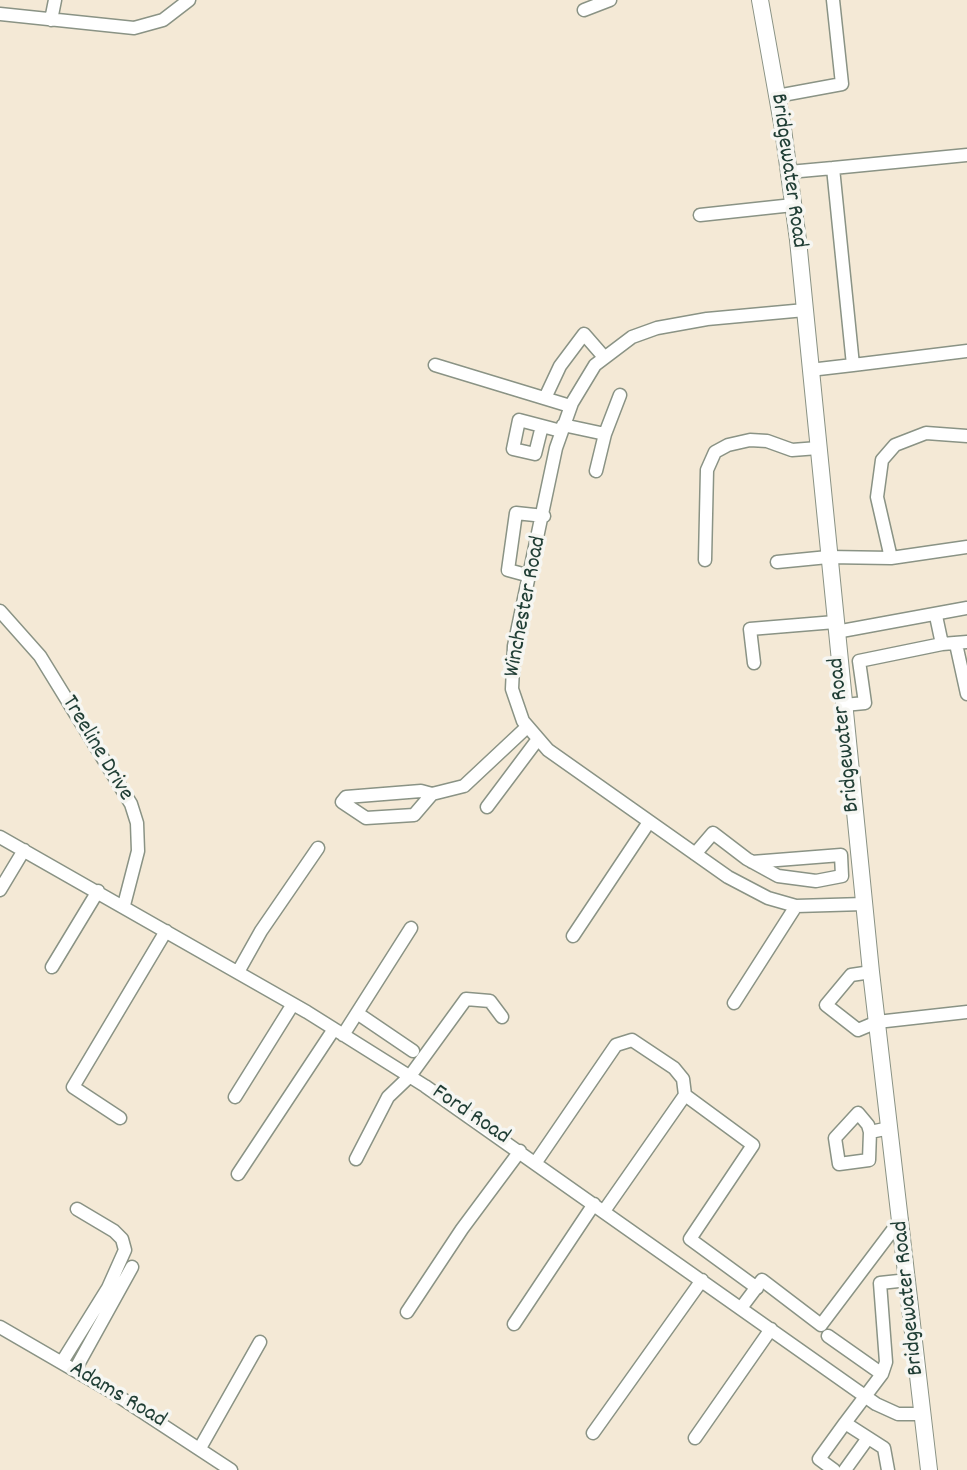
<!DOCTYPE html>
<html>
<head>
<meta charset="utf-8">
<style>
	body { margin:0 }
	canvas { display:block; background:#f4e9d6 }
</style>
</head>
<body>
<canvas width="967" height="1470"></canvas>
<script>
const ctx = document.querySelector('canvas').getContext('2d');
ctx.lineJoin = 'round';
const poly = rows => new Path2D(rows.map(r => 'M' + r).join(''));
function stroke(path, color, width, dash) { ctx.strokeStyle = color; ctx.lineWidth = width; ctx.lineCap = dash ? 'butt' : 'round'; ctx.setLineDash(dash || []); ctx.stroke(path); }
function label(font, color, halo, rows, align = 'center') {
  ctx.font = font + ' Dekko,sans-serif'; ctx.lineWidth = 7; ctx.setLineDash([]); ctx.textBaseline = 'middle'; ctx.strokeStyle = halo; ctx.fillStyle = color; for (const [text, x, y, turn = 0] of rows) {
    ctx.save(); ctx.translate(x, y); ctx.rotate((+turn || 0) * Math.PI / 180); ctx.textAlign = isNaN(turn) ? turn : align; if (halo) ctx.strokeText(text, 0, 0); ctx.fillText(text, 0, 0); ctx.restore();
  }
}
const minor = poly([
	[584,10,610,0],
	[0,14,134,28,163,20,189,0],
	[51,20,55,0],
	[777,96,842,84,833,0],
	[833,168,967,155],
	[789,172,833,168,853,365,810,370],
	[700,215,793,205],
	[805,310,707,319,657,328,632,337,595,365,572,403,556,448,514,646,512,689,523,721,548,750,728,877,768,898,796,906,864,904],
	[435,365,570,406],
	[853,365,967,351],
	[545,398,560,366,584,334,604,357],
	[563,425,605,434,596,471],
	[542,426,535,454,513,449,519,420,542,426,561,431],
	[605,434,620,395],
	[891,558,967,547],
	[705,560,707,470,715,452,728,445,750,440,767,441,792,450,818,448],
	[777,562,828,557,891,558,877,497,882,460,895,445,926,433,967,436],
	[530,576,508,570,516,513,544,516],
	[0,611,40,656,131,804,137,823,138,851,124,905],
	[936,616,942,644,967,642],
	[836,632,967,608],
	[956,644,967,694],
	[754,663,750,629,835,622],
	[844,705,865,703,859,661,942,644],
	[432,794,414,815,366,818,342,802,346,797,421,791,432,794,464,786,527,727],
	[487,807,538,739],
	[0,837,307,1012,425,1086,876,1404,898,1414,923,1414],
	[695,854,713,833,747,859,778,876,816,881,842,876,841,855,752,862],
	[0,890,24,850],
	[573,936,649,822],
	[52,967,98,891],
	[238,972,261,931,318,848],
	[871,972,851,975,826,1005,858,1030,877,1022,967,1012],
	[734,1003,796,906],
	[357,1013,413,1051],
	[343,1035,411,928],
	[235,1097,293,1004],
	[120,1118,73,1087,166,931],
	[870,1132,868,1125,858,1113,835,1138,839,1164,869,1160,870,1132,890,1128],
	[356,1159,388,1097,410,1076,466,999,490,1001,502,1017],
	[536,1162,616,1045,632,1040,674,1068,683,1079,685,1095],
	[238,1174,334,1029],
	[604,1211,685,1095,753,1145,690,1239,757,1288],
	[741,1308,762,1280,821,1325,901,1219],
	[407,1312,462,1229,520,1151],
	[514,1324,594,1204],
	[0,1327,112,1392,231,1470],
	[828,1336,882,1374],
	[62,1362,108,1288,125,1250,122,1239,114,1231,77,1209],
	[75,1370,132,1267],
	[593,1433,702,1280],
	[695,1438,771,1329],
	[200,1448,260,1342],
	[834,1470,819,1459,845,1423],
	[845,1470,868,1438],
	[888,1470,884,1448,845,1423,882,1374,886,1362,880,1283,908,1280]
]);
const major = poly([
	[760,0,783,129,798,240,871,972,929,1470]
]);
const streetNames = [
	["Bridgewater Road",787,171,82],
	["Winchester Road",527,607,-79],
	["Bridgewater Road",846,735,-96],
	["Treeline Drive",96,749,59],
	["Ford Road",470,1116,34],
	["Bridgewater Road",910,1298,-96],
	["Adams Road",117,1396,31]
];
stroke(minor, '#8a9385', 15);
stroke(major, '#8a9385', 18);
stroke(minor, '#fff', 12);
stroke(major, '#fff', 16);
label('23px', '#1f3d34', '#f6f6f2', streetNames);
</script>
</body>
</html>
